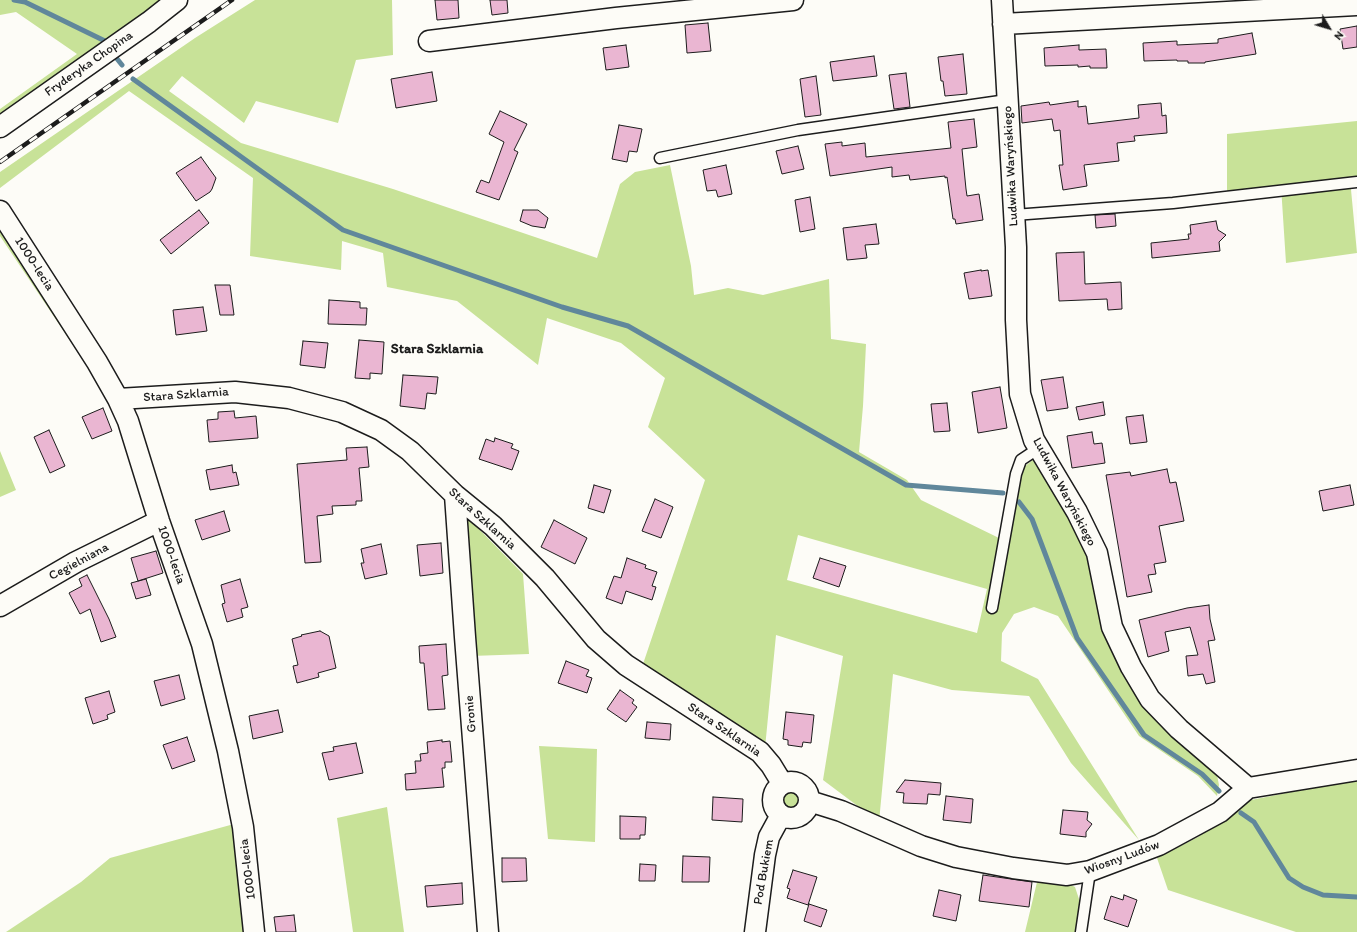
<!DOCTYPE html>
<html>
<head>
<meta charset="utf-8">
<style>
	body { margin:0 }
	#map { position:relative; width:1357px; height:932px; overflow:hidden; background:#fdfcf7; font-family:Itim,sans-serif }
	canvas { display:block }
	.north { position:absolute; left:1309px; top:8px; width:40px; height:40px; -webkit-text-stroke:3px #fdfcf7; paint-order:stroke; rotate:128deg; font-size:11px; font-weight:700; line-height:16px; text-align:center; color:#1c1c1c }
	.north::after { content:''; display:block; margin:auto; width:14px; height:18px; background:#1c1c1c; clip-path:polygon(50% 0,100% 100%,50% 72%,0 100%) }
</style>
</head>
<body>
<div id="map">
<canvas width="1357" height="932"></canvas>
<div class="north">N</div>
</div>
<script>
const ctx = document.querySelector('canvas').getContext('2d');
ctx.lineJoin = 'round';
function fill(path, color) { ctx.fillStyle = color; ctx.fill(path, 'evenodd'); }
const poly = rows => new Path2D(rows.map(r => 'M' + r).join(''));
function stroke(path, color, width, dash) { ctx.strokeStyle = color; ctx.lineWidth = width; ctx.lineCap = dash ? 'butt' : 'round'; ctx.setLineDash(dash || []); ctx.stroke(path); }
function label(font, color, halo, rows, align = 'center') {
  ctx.font = font + ' Itim,sans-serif'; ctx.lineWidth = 3; ctx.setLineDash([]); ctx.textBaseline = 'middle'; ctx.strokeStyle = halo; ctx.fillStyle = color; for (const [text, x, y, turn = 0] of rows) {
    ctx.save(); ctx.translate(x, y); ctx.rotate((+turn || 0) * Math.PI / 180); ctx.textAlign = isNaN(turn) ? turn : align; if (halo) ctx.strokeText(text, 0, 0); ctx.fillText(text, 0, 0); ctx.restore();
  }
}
const green = poly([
	[0,0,165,0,0,119,0,109,77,54,16,12,0,15],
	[255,0,392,0,393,55,356,60,338,123,256,101,244,123,182,76,169,91,241,143,393,189,597,258,620,184,635,172,670,165,691,266,694,295,728,288,763,295,829,279,831,339,866,344,863,406,859,452,907,480,921,500,999,538,1024,467,1035,458,1069,510,1093,567,1108,643,1148,706,1216,770,1219,785,1217,796,1198,776,1139,736,1058,616,1034,607,1014,614,1002,633,1001,661,1038,679,1139,840,1071,763,1029,696,952,690,893,674,879,822,823,780,843,656,776,635,765,748,643,664,705,480,648,427,665,378,621,343,547,318,538,365,457,301,387,287,383,253,342,241,341,270,250,256,253,178,129,91,0,188,0,172,195,38],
	[798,535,987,589,977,633,787,580],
	[1357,121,1357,178,1350,179,1357,253,1286,263,1281,186,1227,191,1227,134],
	[0,223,87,357,87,366,0,236],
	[0,451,16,490,0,497],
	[467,517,523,574,529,654,471,656,462,524],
	[539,746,597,749,595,842,548,839],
	[1357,779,1357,932,1296,932,1168,890,1157,858,1198,837,1251,800],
	'780 800a12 12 0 1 1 24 0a12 12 0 1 1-24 0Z',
	[387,807,404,932,353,932,337,818],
	[234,824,247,932,6,932,81,882,110,858],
	[1038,878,1065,882,1075,887,1080,902,1077,932,1025,932]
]);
const stream = poly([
	[14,0,25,2,105,41],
	[114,55,122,65],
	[133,79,343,230,562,307,628,326,906,485,1003,493],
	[1019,502,1032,519,1077,638,1144,735,1202,774,1219,791],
	[1241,813,1254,822,1289,878,1303,887,1323,895,1357,897]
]);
const building = poly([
	[435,0,458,0,459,18,437,20,435,0],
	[490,0,507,0,508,13,492,15,490,0],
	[708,23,711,51,687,53,685,25,708,23],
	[1357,26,1357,47,1343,49,1340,29,1357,26],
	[1252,33,1256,54,1205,62,1205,63,1188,63,1188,61,1177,61,1177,60,1144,61,1143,43,1177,41,1177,45,1218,43,1218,39,1252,33],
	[626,45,629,67,606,70,603,48,626,45],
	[1079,45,1079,50,1106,49,1107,68,1090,68,1090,66,1078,67,1078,65,1045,66,1044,48,1079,45],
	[963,54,967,94,945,96,943,81,941,81,938,57,963,54],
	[874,56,877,76,833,81,830,62,874,56],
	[432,72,437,101,396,108,391,79,432,72],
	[906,73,910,107,894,109,889,75,906,73],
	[816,76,821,115,805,117,800,79,816,76],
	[1078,101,1078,107,1086,106,1088,124,1139,118,1138,105,1161,103,1162,116,1166,115,1167,133,1134,136,1135,141,1117,143,1119,161,1084,165,1087,186,1063,190,1059,165,1063,165,1060,130,1054,131,1052,119,1022,123,1021,106,1049,102,1050,105,1078,101],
	[500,111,527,124,514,150,518,152,499,200,476,192,481,180,489,183,504,142,489,134,500,111],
	[974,119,977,147,962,149,966,189,967,196,979,194,983,220,956,224,955,219,953,219,947,177,945,178,945,176,910,180,909,175,892,177,892,167,830,176,825,144,842,142,842,146,865,143,866,157,951,148,948,122,974,119],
	[619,125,642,129,637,152,629,151,627,162,612,159,619,125],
	[798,146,804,169,782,174,776,151,798,146],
	[201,157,216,178,212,189,210,192,196,201,176,173,201,157],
	[726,165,732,194,718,197,716,190,707,191,703,170,726,165],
	[810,197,815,229,800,232,795,200,810,197],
	[199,210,209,223,171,254,160,240,199,210],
	[523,210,538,210,548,218,545,228,532,226,520,221,523,210],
	[1115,214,1116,226,1096,228,1095,215,1115,214],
	[1216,221,1218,230,1226,235,1219,242,1220,251,1152,258,1151,243,1189,239,1188,234,1191,234,1190,225,1216,221],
	[876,224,879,244,865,245,867,258,847,260,843,228,876,224],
	[1084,252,1085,284,1121,282,1122,309,1108,310,1107,299,1059,301,1056,253,1084,252],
	[981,270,981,271,988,270,992,296,969,299,964,273,981,270],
	[215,285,230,285,234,315,220,315,215,285],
	[329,300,360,302,360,308,367,308,366,325,328,324,329,300],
	[203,307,207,331,176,335,173,310,203,307],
	[359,340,384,342,382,374,370,373,370,379,355,378,359,340],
	[303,341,328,343,325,368,300,365,303,341],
	[403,375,438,377,436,394,427,393,425,409,400,406,403,375],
	[1063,377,1068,408,1047,411,1041,380,1063,377],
	[1000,387,1007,428,978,433,972,392,1000,387],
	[1103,402,1105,415,1079,420,1076,407,1103,402],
	[947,403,950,431,934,432,931,404,947,403],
	[103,408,112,431,92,439,82,417,103,408],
	[234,411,235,418,256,416,258,438,209,442,207,420,218,419,218,412,234,411],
	[1143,415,1147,442,1130,444,1126,417,1143,415],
	[49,430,65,466,50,473,34,437,49,430],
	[1092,432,1094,444,1102,443,1105,463,1072,468,1067,436,1092,432],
	[495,438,513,444,511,448,519,451,512,470,479,459,486,439,494,442,495,438],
	[367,447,369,467,359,468,362,501,356,501,356,505,332,506,333,514,317,516,321,562,305,563,297,464,347,460,346,448,367,447],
	[232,465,233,473,236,472,239,485,210,490,206,470,232,465],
	[1167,469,1170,483,1176,482,1184,521,1159,526,1166,562,1154,564,1156,574,1148,575,1152,592,1127,597,1106,475,1130,472,1131,476,1167,469],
	[594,485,611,490,604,513,588,508,594,485],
	[1350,485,1354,505,1323,511,1319,491,1350,485],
	[655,499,673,507,661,538,642,531,655,499],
	[224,511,230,531,202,540,195,520,224,511],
	[554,520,587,538,575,564,541,547,554,520],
	[441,543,443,573,420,576,417,545,441,543],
	[381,544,387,574,365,579,361,563,364,563,361,549,381,544],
	[156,551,163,573,138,581,131,558,156,551],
	[627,558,646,565,645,568,657,572,652,586,656,587,652,600,626,591,622,604,606,598,614,576,621,578,627,558],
	[820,558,846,566,839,587,813,578,820,558],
	[87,575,109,619,116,637,101,642,90,609,80,614,69,593,82,586,79,579,87,575],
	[146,579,151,595,136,599,131,583,146,579],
	[240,579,248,607,241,609,243,617,227,622,222,604,225,603,221,585,240,579],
	[1209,605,1210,619,1215,640,1208,641,1215,682,1206,684,1203,674,1188,676,1186,656,1198,655,1190,627,1165,632,1169,651,1148,657,1139,620,1187,608,1209,605],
	[320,631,329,636,336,668,318,673,319,677,297,683,293,666,298,665,292,639,302,636,301,635,320,631],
	[446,644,448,675,442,676,445,709,428,710,424,663,420,663,419,646,446,644],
	[566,661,589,670,586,676,592,678,587,693,558,683,566,661],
	[179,675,185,699,161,706,154,681,179,675],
	[620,690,634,700,632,703,637,707,626,722,607,709,620,690],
	[109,691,115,712,107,715,108,719,93,724,85,698,109,691],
	[278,710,283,732,253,739,249,716,278,710],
	[786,712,814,715,811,743,803,742,802,747,788,745,788,740,783,739,786,712],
	[647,722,671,724,670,740,645,738,647,722],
	[187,737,195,761,172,769,163,745,187,737],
	[442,740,442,742,450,741,452,762,445,762,445,768,442,768,444,787,406,790,405,774,416,773,415,761,421,761,420,754,428,753,427,742,442,740],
	[356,743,363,773,329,780,322,753,334,751,333,747,356,743],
	[905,780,941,783,940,795,928,794,927,804,903,803,904,793,896,792,905,780],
	[946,796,973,799,971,823,943,820,946,796],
	[713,797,743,799,742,822,712,820,713,797],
	[1063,810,1088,812,1087,820,1092,824,1086,832,1086,837,1060,834,1063,810],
	[620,816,646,817,645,835,640,835,640,839,620,839,620,816],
	[683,856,710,857,709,882,682,882,683,856],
	[502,858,526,858,527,881,502,882,502,858],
	[640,864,656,865,655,881,639,881,640,864],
	[793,870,817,877,808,905,787,898,790,889,787,888,793,870],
	[983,875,1032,882,1029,907,979,901,983,875],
	[462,883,463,904,427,907,425,886,462,883],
	[939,890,961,895,956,921,933,916,939,890],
	[1124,895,1137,900,1128,927,1104,919,1111,896,1123,900,1124,895],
	[809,904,827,910,821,927,804,921,809,904],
	[294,915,296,932,276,932,274,917,294,915]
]);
const lane = poly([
	[660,158,798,130,1007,100],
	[1014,215,1173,203,1357,182],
	[992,608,1016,474,1021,460,1039,448],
	[1081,932,1090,871]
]);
const street = poly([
	[1002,0,1016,247,1016,320,1020,394,1034,440,1077,512,1097,553,1112,627,1131,667,1150,699,1179,729,1248,788],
	[1003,24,1357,5],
	[429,41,616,18,793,0],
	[0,127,149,22,177,0],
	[0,211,97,362,118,399,128,421,159,521,202,644,228,751,243,827,254,932],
	[118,399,235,392,289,398,342,412,381,430,410,451,455,495,493,526,545,578,596,639,626,665,760,752,771,765,782,783],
	[455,495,465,637,488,932],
	[0,606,76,562,159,521],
	'773 800a18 18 0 1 1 36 0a18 18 0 1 1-36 0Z',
	[809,801,841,811,921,846,956,857,1013,868,1067,875,1090,871,1159,845,1220,812,1248,788,1357,770],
	[755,932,765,855,769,837,781,815]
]);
const rail = poly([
	[0,162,232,0]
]);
const streetNames = [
	["Fryderyka Chopina",89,64,-35],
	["Ludwika Waryńskiego",1011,166,-93],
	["1000-lecia",34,264,57],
	["Stara Szklarnia",186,395,-4],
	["Ludwika Waryńskiego",1064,492,62],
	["Stara Szklarnia",482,519,42],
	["1000-lecia",171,555,71],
	["Cegielniana",79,562,-28],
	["Gronie",471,714,-95],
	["Stara Szklarnia",724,730,34],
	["Wiosny Ludów",1122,858,-20],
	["1000-lecia",248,869,-97],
	["Pod Bukiem",764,872,-80]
];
const neighbourhoodNames = [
	["Stara Szklarnia",437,349]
];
fill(green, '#c8e298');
stroke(stream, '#60879b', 5);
fill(building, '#eab6d2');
stroke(building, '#1c1c1c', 1);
stroke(lane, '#1c1c1c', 13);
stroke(street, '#1c1c1c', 23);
stroke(lane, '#fdfcf7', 10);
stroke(street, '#fdfcf7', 20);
stroke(rail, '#1c1c1c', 4.5);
stroke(rail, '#fdfcf7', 3, [9]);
label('13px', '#1c1c1c', '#fdfcf7', streetNames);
label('bold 14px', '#1c1c1c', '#fdfcf7', neighbourhoodNames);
</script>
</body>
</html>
